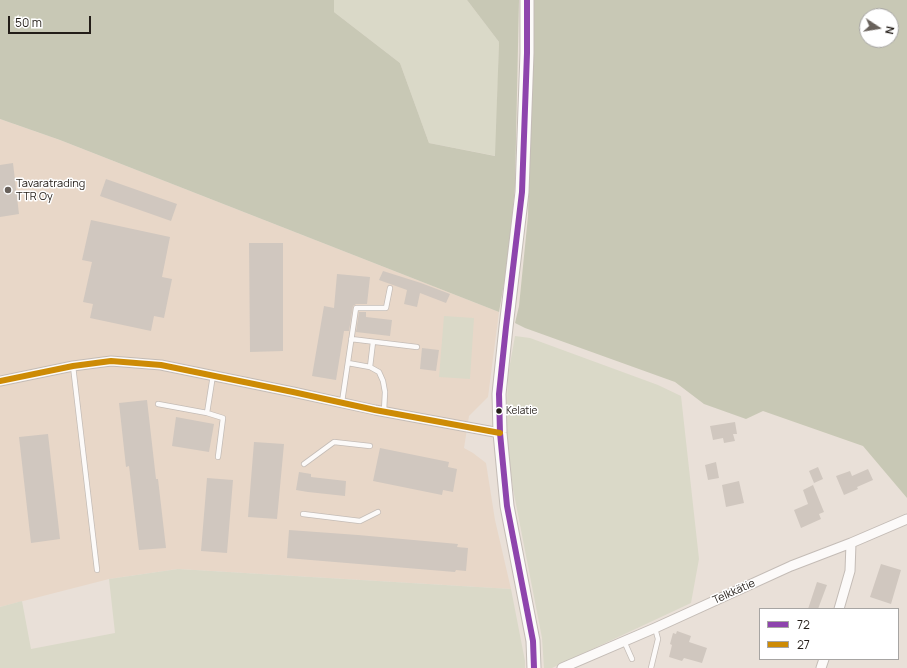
<!DOCTYPE html>
<html>
<head>
<meta charset="utf-8">
<style>
	body { margin:0 }
	#map { position:relative; width:907px; height:668px; overflow:hidden; background:#e9e0d8; font-family:Manrope,sans-serif }
	canvas { display:block }
	.legend { position:absolute; left:759px; top:608px; width:140px; height:52px; box-sizing:border-box; background:#fff; border:1px solid #a7a5a3; margin:0; padding:5px 7px; list-style:none; font-size:12px; color:#231d18 }
	.legend li { display:flex; align-items:center; gap:8px; height:20px }
	.legend b { width:20px; border:1px solid #a7a5a3 }
	.north { position:absolute; left:859px; top:8px; width:40px; height:40px; box-sizing:border-box; background:#fff; border:1px solid #a7a5a3; border-radius:50%; rotate:102deg; font-size:11px; font-weight:700; line-height:16px; text-align:center; color:#231d18 }
	.north::after { content:''; display:block; margin:auto; width:14px; height:18px; background:#68615b; clip-path:polygon(50% 0,100% 100%,50% 72%,0 100%) }
	.scale { position:absolute; left:8px; top:16px; width:83px; height:18px; box-sizing:border-box; border:2px solid #231d18; border-top:0; padding-left:5px; font-size:12px; line-height:14px; white-space:nowrap; color:#231d18; -webkit-text-stroke:3px #fff; paint-order:stroke }
</style>
</head>
<body>
<div id="map">
<canvas width="907" height="668"></canvas>
<ul class="legend">
<li><b style="height:5px;background:#8e44ad"></b>72</li>
<li><b style="height:5px;background:#cd8b05"></b>27</li>
</ul>
<div class="north">N</div>
<div class="scale">50 m</div>
</div>
<script>
const ctx = document.querySelector('canvas').getContext('2d');
ctx.lineJoin = 'round';
function fill(path, color) { ctx.fillStyle = color; ctx.fill(path, 'evenodd'); }
const poly = rows => new Path2D(rows.map(r => 'M' + r).join(''));
function stroke(path, color, width, dash) { ctx.strokeStyle = color; ctx.lineWidth = width; ctx.lineCap = dash ? 'butt' : 'round'; ctx.setLineDash(dash || []); ctx.stroke(path); }
function label(font, color, halo, rows, align = 'center') {
  ctx.font = font + ' Manrope,sans-serif'; ctx.lineWidth = 3; ctx.setLineDash([]); ctx.textBaseline = 'middle'; ctx.strokeStyle = halo; ctx.fillStyle = color; for (const [text, x, y, turn = 0] of rows) {
    ctx.save(); ctx.translate(x, y); ctx.rotate((+turn || 0) * Math.PI / 180); ctx.textAlign = isNaN(turn) ? turn : align; if (halo) ctx.strokeText(text, 0, 0); ctx.fillText(text, 0, 0); ctx.restore();
  }
}
const built = poly([
	[0,119,60,140,499,312,488,397,469,416,464,448,473,453,486,463,495,520,511,589,178,569,109,579,0,607]
]);
const green = poly([
	[334,0,467,0,499,42,496,156,429,143,400,63,334,12],
	[444,316,474,318,470,379,439,377],
	[515,336,530,338,658,385,681,396,699,559,691,603,552,668,544,668,542,638,513,489,506,430,508,375],
	[178,569,511,589,525,661,525,668,0,668,0,607,22,601,31,649,115,633,109,579]
]);
const forest = poly([
	[0,0,334,0,334,12,400,63,429,143,495,156,499,42,467,0,519,0,515,186,509,255,499,312,60,140,0,119],
	[533,0,907,0,907,498,863,446,763,411,746,419,704,404,675,382,525,328,515,323,519,306,528,216],
	[867,16,891,16,891,40,867,40]
]);
const building = poly([
	[13,163,19,214,0,217,0,165],
	[106,179,177,204,171,221,100,196],
	[91,220,170,237,162,277,172,279,164,318,154,316,151,331,90,318,93,304,83,302,92,262,82,260],
	[249,243,283,243,283,351,250,352],
	[383,271,421,283,450,294,446,303,420,293,417,307,404,304,407,290,379,280],
	[337,274,370,277,367,304,356,304,353,306,349,331,344,331,336,380,312,376,324,306,334,308],
	[359,312,366,312,366,317,392,320,390,336,356,332],
	[422,348,439,350,436,371,420,369],
	[147,400,156,479,158,479,166,548,139,550,129,466,126,467,119,403],
	[176,417,214,424,209,452,172,446],
	[735,422,737,434,733,434,735,441,724,443,723,438,713,440,710,426],
	[48,434,60,539,31,543,19,437],
	[254,442,284,444,277,519,248,517],
	[380,448,449,462,448,467,457,469,453,492,443,490,442,495,373,481],
	[716,462,719,478,708,480,705,465],
	[818,467,823,479,814,483,809,471],
	[868,469,873,480,857,487,858,489,844,495,836,476,850,471,852,476],
	[299,472,311,474,311,477,346,481,345,496,308,492,296,490],
	[207,478,233,480,227,553,201,551],
	[739,481,744,503,726,507,722,485],
	[813,485,824,512,819,514,821,519,801,528,794,510,808,504,803,490],
	[289,530,358,535,458,544,457,547,468,548,466,571,456,570,455,572,287,558],
	[881,564,901,570,891,604,870,597],
	[817,582,827,585,818,609,808,609],
	[677,631,691,636,689,642,707,648,702,663,684,658,682,661,669,657,672,645,670,644,673,633,676,634]
]);
const service = poly([
	[351,339,417,347],
	[348,363,370,367,379,372,383,381,385,392,384,411],
	[73,366,97,570],
	[370,367,373,342],
	[342,402,356,308,386,308,390,288],
	[158,404,207,413,223,418,218,457],
	[207,413,213,375],
	[304,464,334,442,370,446],
	[303,514,360,521,378,512],
	[624,641,632,659],
	[651,668,658,639,655,628]
]);
const minor = poly([
	[0,381,73,366,111,361,161,365,293,392,375,410,500,433],
	[839,609,850,571,851,543],
	[562,668,655,628,791,566,851,543,907,519],
	[821,668,824,659]
]);
const secondary = poly([
	[527,0,527,53,522,192,506,327,499,394,500,433,507,506,533,641,534,668]
]);
const bus1 = poly([
	[527,0,527,53,522,192,506,327,499,394,500,433,507,506,533,641,534,668]
]);
const bus2 = poly([
	[0,381,73,366,111,361,161,365,293,392,375,410,500,433]
]);
const markers = [
	[8,190,4,"#68615b"],
	[499,411,3.5,"#231d18"]
];
const busNames = [
	["Kelatie",506,411]
];
const poiNames = [
	["Tavaratrading",16,184],
	["TTR Oy",16,197]
];
const streetNames = [
	["Telkkätie",734,592,-24]
];
fill(built, '#e8d7c8');
fill(green, '#dad9c8');
fill(forest, '#c8c8b5');
fill(building, '#d0c7bf');
stroke(service, '#c4bcb6', 6);
stroke(minor, '#c4bcb6', 11);
stroke(secondary, '#c4bcb6', 15);
stroke(service, '#fcfaf9', 4.5);
stroke(minor, '#fcfaf9', 9);
stroke(secondary, '#fcfaf9', 13);
stroke(bus1, '#8e44ad', 6);
stroke(bus2, '#cd8b05', 6);
for (const [x, y, r, color] of markers) { const dot = new Path2D(); dot.arc(x, y, r, 0, 2 * Math.PI); ctx.fillStyle = color; ctx.fill(dot); stroke(dot, '#fff', 1.5); }
label('10px', '#231d18', '#fff', busNames, 'left');
label('11px', '#231d18', '#fff', poiNames, 'left');
label('11px', '#231d18', '#fff', streetNames);
</script>
</body>
</html>
